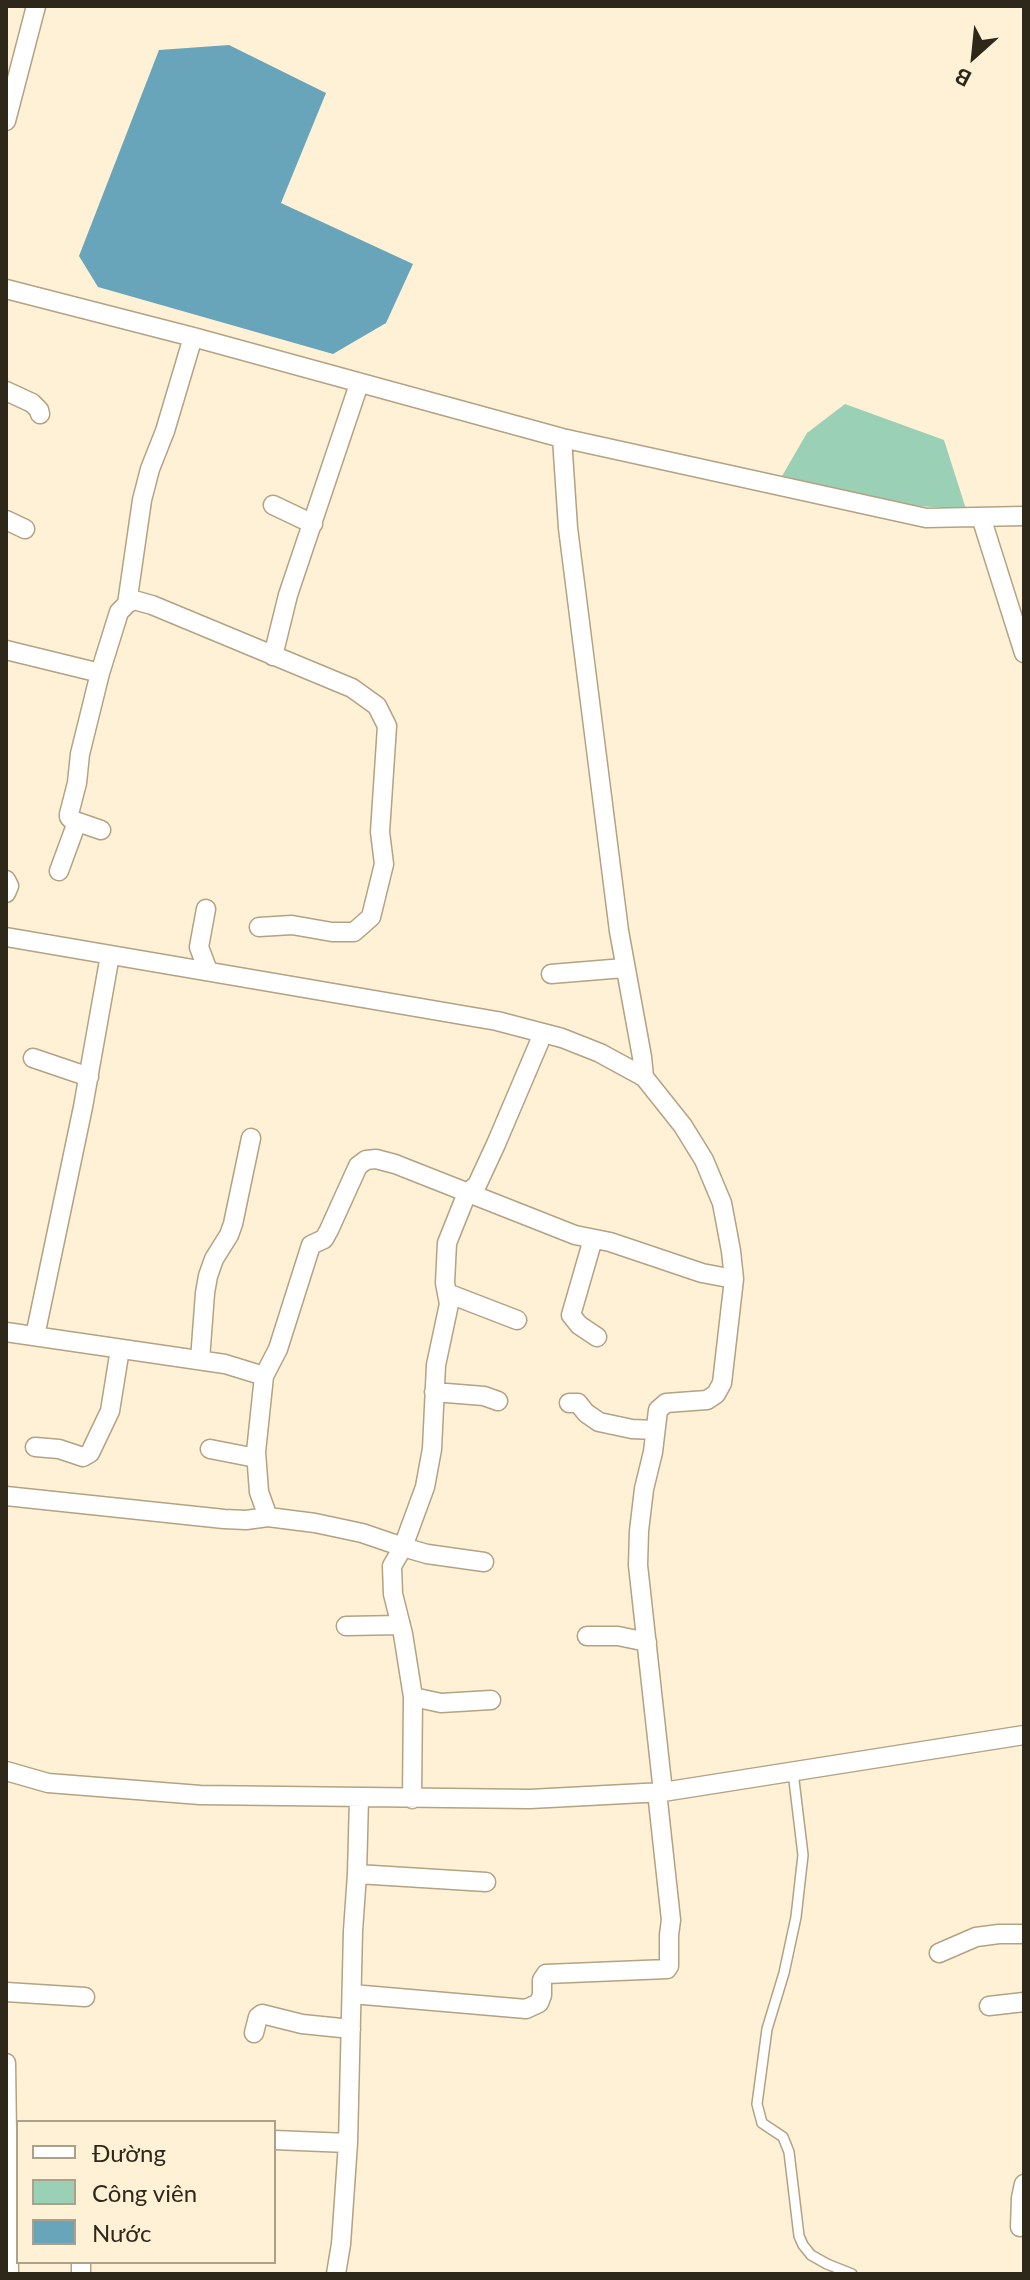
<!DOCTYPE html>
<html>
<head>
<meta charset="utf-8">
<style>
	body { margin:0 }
	#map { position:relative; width:1030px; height:2280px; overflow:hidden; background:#fff1d6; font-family:Lato,sans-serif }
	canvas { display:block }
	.frame { position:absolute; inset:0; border:8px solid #2e281b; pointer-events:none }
	.legend { position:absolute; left:16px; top:2120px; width:260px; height:144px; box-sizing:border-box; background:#fff1d6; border:2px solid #aba18b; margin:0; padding:10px 14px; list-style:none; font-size:24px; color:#2e281b }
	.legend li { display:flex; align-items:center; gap:16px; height:40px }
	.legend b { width:40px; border:2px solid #aba18b }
	.north { position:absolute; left:934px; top:16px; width:80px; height:80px; -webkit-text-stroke:6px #fff1d6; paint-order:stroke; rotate:207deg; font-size:22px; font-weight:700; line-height:32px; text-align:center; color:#2e281b }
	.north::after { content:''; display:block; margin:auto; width:28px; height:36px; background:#2e281b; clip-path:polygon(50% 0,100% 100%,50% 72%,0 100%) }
</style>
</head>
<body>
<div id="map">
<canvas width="1030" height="2280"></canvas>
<div class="frame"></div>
<ul class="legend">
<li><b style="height:10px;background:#fff"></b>Đường</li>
<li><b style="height:22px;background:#9ad0b5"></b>Công viên</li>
<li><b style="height:22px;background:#68a5bb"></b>Nước</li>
</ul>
<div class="north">B</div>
</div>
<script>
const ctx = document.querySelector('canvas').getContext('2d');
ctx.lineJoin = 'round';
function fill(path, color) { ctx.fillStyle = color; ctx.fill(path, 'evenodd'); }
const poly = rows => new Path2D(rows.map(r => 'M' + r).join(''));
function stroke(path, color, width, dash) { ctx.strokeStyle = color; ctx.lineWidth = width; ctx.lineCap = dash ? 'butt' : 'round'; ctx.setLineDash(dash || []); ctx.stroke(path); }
const green = poly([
	[845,404,944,440,966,509,898,505,782,476,807,433]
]);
const water = poly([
	[229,45,326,93,281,203,413,264,386,323,333,354,98,287,79,256,159,50]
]);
const service = poly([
	[793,1772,803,1855,796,1917,784,1973,767,2029,757,2104,762,2123,783,2137,789,2152,799,2236,803,2245,811,2255,827,2264,852,2274]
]);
const minor = poly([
	[6,121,36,6],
	[6,289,193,337,562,438,926,518,1024,516],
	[6,391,32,403,39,410,40,414],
	[562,438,568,528,619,931,642,1057,644,1077],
	[273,505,313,524],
	[981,517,1024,653],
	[6,520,25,529],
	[127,604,142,500,150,469,165,431,193,337],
	[6,650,100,673],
	[273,656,288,595,359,384],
	[101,830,72,820,69,817,69,814,77,783,80,754,100,673,119,612,127,604,134,600,152,605,352,688,377,706,387,726,380,832,384,864,371,917,354,932,332,932,292,925,259,927],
	[59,871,77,822],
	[6,880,9,886,6,893],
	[206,909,199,947,208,971],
	[6,937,497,1021,562,1038,600,1053,644,1077,683,1126,704,1160,722,1203,731,1251,734,1279,722,1383,716,1394,707,1400,666,1403,658,1410,653,1452,644,1489,639,1531,638,1565,663,1792],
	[551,974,624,968],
	[33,1058,89,1077],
	[593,1239,571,1315,579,1325,597,1337],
	[447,1293,517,1320],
	[6,1332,225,1364,264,1376],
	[35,1336,83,1107,110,955],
	[200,1360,205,1293,208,1276,214,1259,229,1235,233,1224,251,1138],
	[434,1392,484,1396,498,1401],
	[569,1403,578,1403,586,1413,599,1422,632,1429,655,1430],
	[35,1447,59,1449,83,1457,90,1453,110,1411,120,1349],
	[210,1449,256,1458],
	[6,1496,224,1519,246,1520,268,1517,315,1523,362,1533,403,1547,425,1487,432,1449,436,1365,449,1304,445,1283,447,1243,467,1193,477,1185,496,1144,539,1043,541,1033],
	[268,1517,259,1492,256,1452,264,1376,278,1349,311,1245,324,1239,329,1230,358,1166,366,1160,376,1159,395,1164,575,1235,610,1242,702,1273,734,1279],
	[346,1626,401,1625],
	[587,1636,618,1636,647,1642],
	[413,1697,441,1703,491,1700],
	[6,1771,48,1783,200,1795,530,1799,663,1792,1024,1735],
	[412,1799,413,1697,403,1634,393,1594,392,1566,403,1547,427,1554,484,1562],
	[357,1874,486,1882],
	[939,1953,976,1937,999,1934,1024,1934],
	[6,1992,85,1997],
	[352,1994,526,2009,539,2003,542,1995,542,1980,546,1974,667,1969,669,1966,669,1935,671,1920,657,1792],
	[989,2006,1024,2002],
	[254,2033,258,2017,262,2014,302,2024,351,2029],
	[6,2063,9,2274],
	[274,2140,348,2143],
	[1020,2227,1021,2198,1024,2184],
	[81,2274,81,2262],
	[336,2274,341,2244,348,2143,353,1931,357,1874,359,1798]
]);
fill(green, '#9ad0b5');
fill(water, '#68a5bb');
stroke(service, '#b3a283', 12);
stroke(minor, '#b3a283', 21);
stroke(service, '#fff', 9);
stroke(minor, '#fff', 18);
</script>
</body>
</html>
